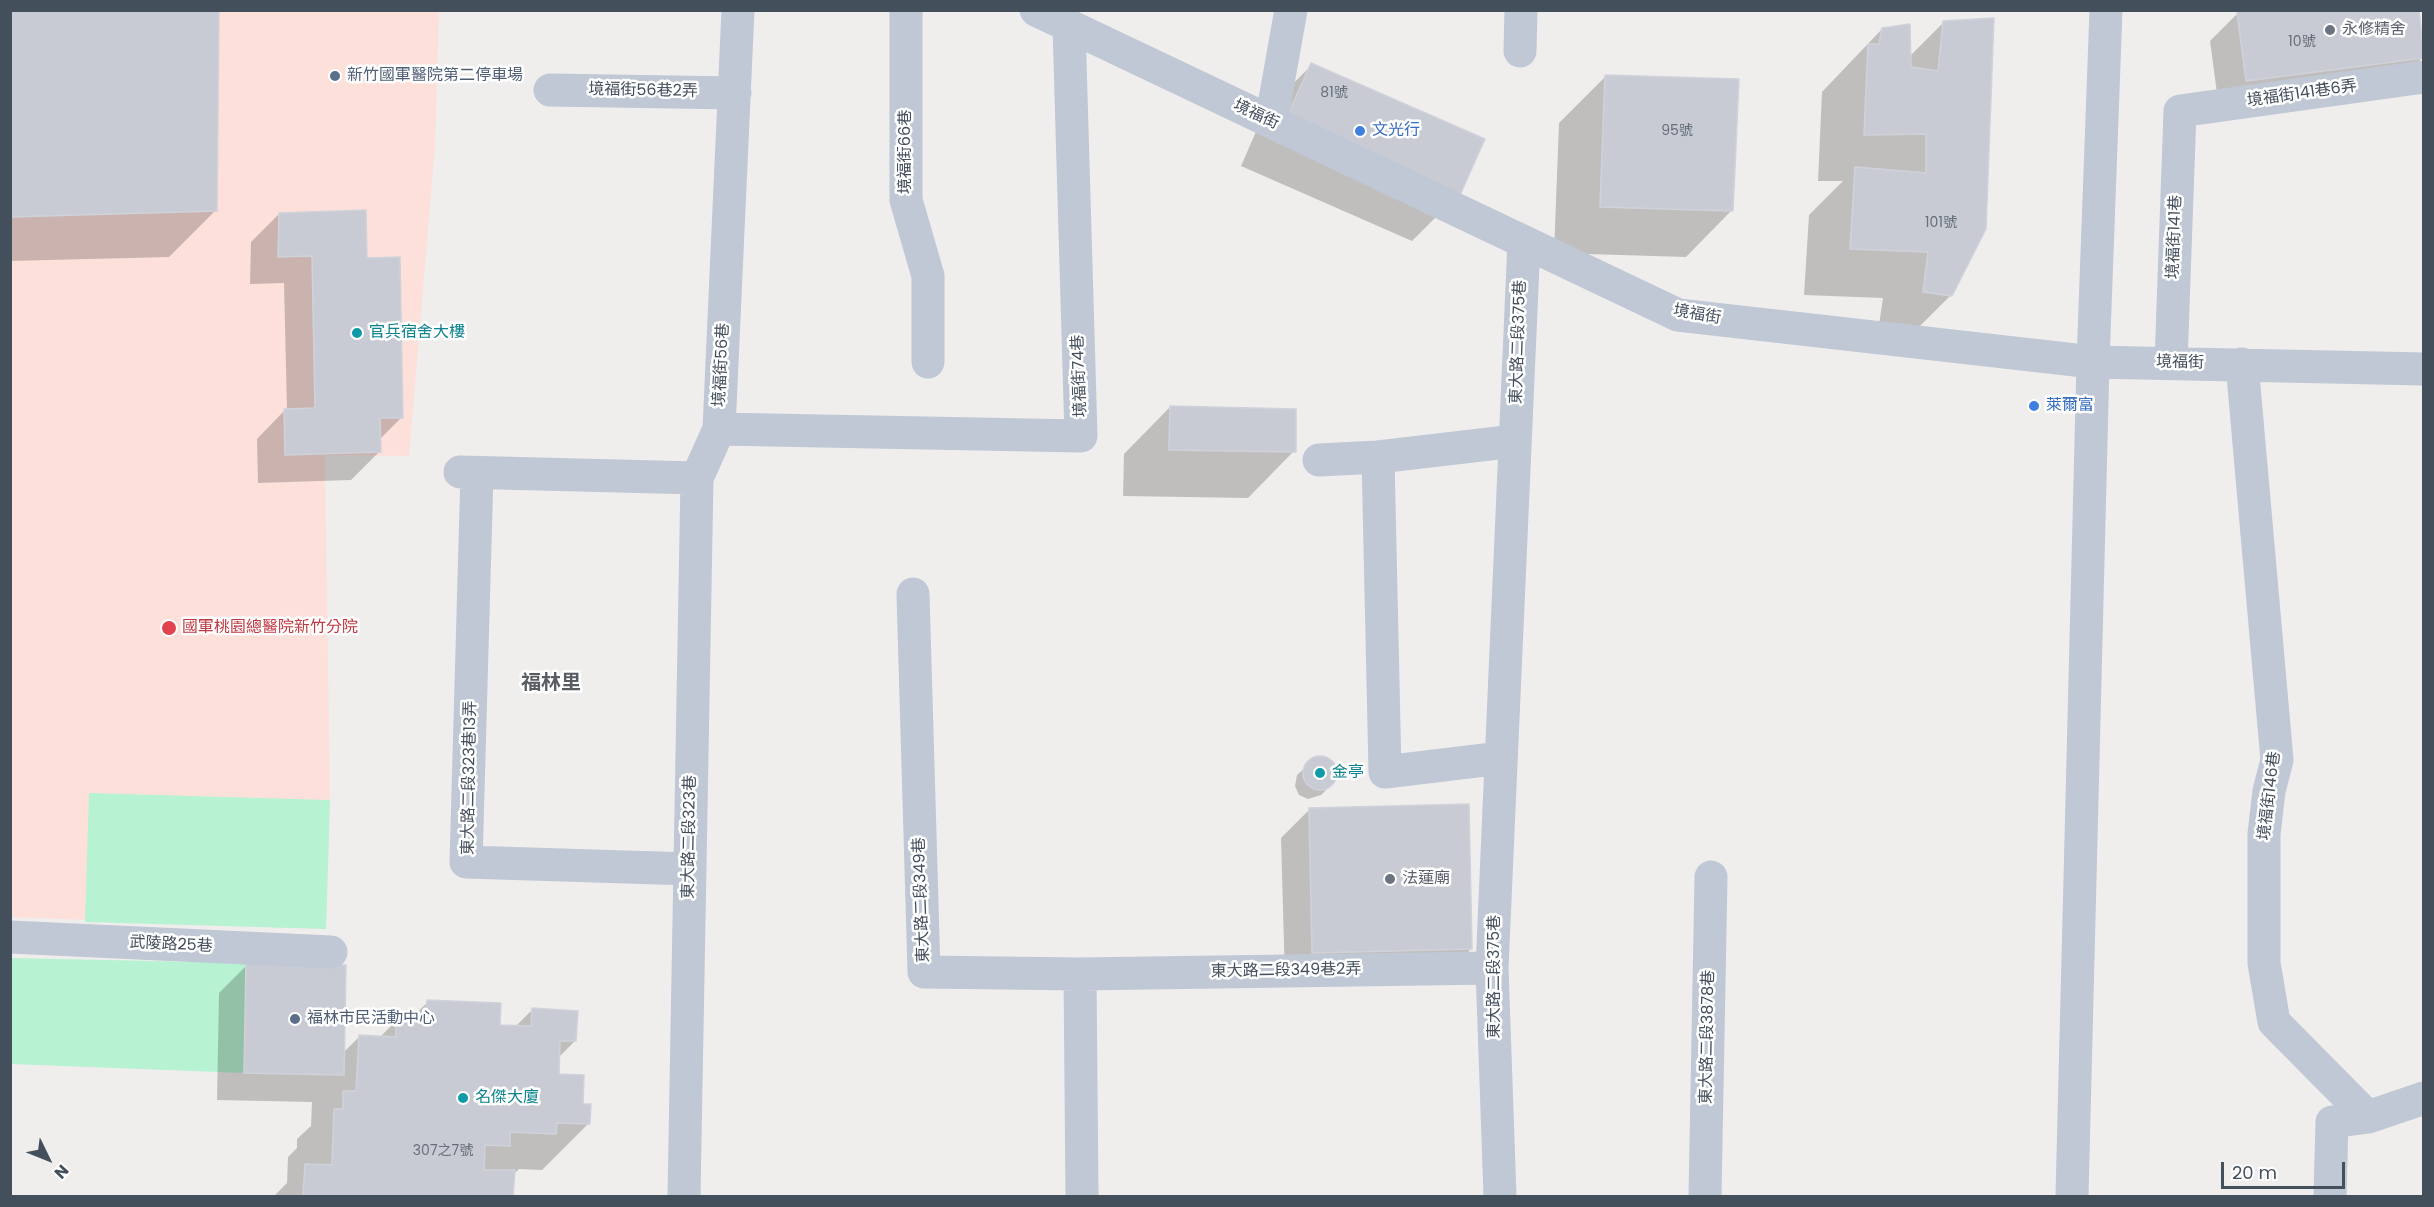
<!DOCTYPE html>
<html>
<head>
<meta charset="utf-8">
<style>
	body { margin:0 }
	#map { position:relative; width:2434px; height:1207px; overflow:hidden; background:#f0eded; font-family:Poppins,sans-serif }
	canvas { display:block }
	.frame { position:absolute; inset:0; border:12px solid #444f5c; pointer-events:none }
	.north { position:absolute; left:18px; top:1129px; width:60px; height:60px; -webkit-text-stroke:4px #fff; paint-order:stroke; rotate:133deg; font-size:16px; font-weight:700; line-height:24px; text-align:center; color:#444f5c }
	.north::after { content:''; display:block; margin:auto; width:21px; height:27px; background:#444f5c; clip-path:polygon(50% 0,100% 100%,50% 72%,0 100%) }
	.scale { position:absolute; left:2221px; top:1162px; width:124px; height:27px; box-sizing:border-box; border:3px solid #444f5c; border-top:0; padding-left:8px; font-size:18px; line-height:21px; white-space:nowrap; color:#444f5c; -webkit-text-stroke:4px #fff; paint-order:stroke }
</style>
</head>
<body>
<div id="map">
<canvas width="2434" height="1207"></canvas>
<div class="frame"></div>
<div class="north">N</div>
<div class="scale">20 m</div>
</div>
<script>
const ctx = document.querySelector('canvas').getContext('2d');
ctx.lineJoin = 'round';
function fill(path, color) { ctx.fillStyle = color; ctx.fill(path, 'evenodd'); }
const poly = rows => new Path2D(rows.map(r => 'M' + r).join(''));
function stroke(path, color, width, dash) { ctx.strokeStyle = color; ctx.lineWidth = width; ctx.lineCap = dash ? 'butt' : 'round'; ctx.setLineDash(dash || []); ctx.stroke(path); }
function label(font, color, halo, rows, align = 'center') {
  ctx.font = font + ' Poppins,"Noto Sans TC",sans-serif'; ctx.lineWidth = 5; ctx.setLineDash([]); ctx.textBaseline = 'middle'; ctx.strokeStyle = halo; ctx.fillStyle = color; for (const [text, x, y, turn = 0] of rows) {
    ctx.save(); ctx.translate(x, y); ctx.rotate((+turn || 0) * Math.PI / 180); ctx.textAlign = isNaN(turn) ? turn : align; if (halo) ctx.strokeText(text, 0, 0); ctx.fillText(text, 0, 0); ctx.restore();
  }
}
const medical = poly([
	[11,11,439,11,435,146,409,456,325,455,330,800,326,929,11,917]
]);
const green = poly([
	[89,793,330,800,326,929,85,922],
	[11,958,346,965,344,1075,244,1073,11,1064]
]);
const shadow = poly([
	[10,10,216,210,169,257,10,261],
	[2238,13,2423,57,2395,85,2219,108,2210,41],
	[1943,23,1951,295,1904,342,1877,338,1883,298,1804,295,1809,215,1843,181,1818,181,1822,92,1882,29,1909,57],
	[1312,65,1459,194,1412,241,1241,166,1265,111],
	[1605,77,1732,210,1686,257,1554,253,1559,123],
	[279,214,366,260,402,417,379,440,379,452,351,480,258,483,257,439,284,411,287,411,284,283,250,284,251,242],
	[1170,407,1294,451,1248,498,1123,496,1124,454],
	[1321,757,1331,761,1336,771,1336,776,1331,785,1321,795,1308,799,1299,795,1295,786,1297,775,1316,758],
	[1309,810,1471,949,1443,977,1285,980,1281,838],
	[247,965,343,1053,359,1037,380,1037,397,1020,408,1021,428,1002,498,1027,515,1027,532,1010,575,1041,558,1058,557,1076,581,1106,589,1123,542,1170,519,1169,513,1175,512,1196,274,1196,287,1183,288,1157,297,1148,297,1139,311,1126,312,1102,217,1100,219,993]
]);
const building = poly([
	[10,10,219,10,217,211,10,217,10,10],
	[2252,10,2419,10,2424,58,2246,81,2237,12,2252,10],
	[1994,18,1986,229,1952,296,1923,292,1928,252,1850,249,1855,167,1926,173,1926,134,1864,135,1868,44,1879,44,1882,28,1910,24,1911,67,1938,71,1943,21,1994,18],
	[1311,63,1485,139,1460,195,1286,119,1311,63],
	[1605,75,1739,79,1733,211,1600,207,1605,75],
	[366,210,367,258,400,257,403,418,380,418,381,452,285,455,284,409,315,408,312,256,278,257,279,213,366,210],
	[1170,406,1296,409,1296,452,1169,450,1170,406],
	'1303 773a17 17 0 1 1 34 0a17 17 0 1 1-34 0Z',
	[1469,804,1472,949,1312,953,1309,808,1469,804],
	[246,963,346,965,344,1075,244,1073,246,963],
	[427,1000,501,1003,500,1025,531,1026,532,1008,578,1011,576,1041,560,1041,559,1074,584,1075,583,1104,591,1104,590,1124,557,1123,556,1134,510,1132,510,1146,485,1145,484,1170,515,1170,513,1196,303,1196,305,1164,332,1165,334,1109,343,1109,343,1091,356,1091,359,1035,396,1037,396,1019,426,1020,427,1000]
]);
const minor = poly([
	[906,10,906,200,928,276,928,362],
	[1036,10,1678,315,2093,362,2424,369],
	[1520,51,1521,10],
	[550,90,735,93],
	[1271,122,1291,10],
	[2171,363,2180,111,2424,77],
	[2242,364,2277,760,2269,791,2264,834,2264,963,2274,1022,2368,1117],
	[719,429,1081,436,1069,26],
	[1378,457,1385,772,1501,758],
	[1319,460,1378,457,1515,441],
	[460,472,697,478,719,429,738,10],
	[477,473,466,862,690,869],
	[913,594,924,972,1080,974,1082,1196],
	[10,937,331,952],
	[1080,974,1492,968],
	[684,1196,697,478],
	[1500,1196,1492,968,1524,242],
	[1705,1196,1711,877],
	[2072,1196,2093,362,2106,10],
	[2330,1196,2332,1122,2368,1117,2424,1098]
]);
const markers = [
	[2330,30,6,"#6b7280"],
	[335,76,6,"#5c6f8a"],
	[1360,131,6,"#3f7fe0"],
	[357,333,6,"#0f9aa8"],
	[2034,406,6,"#3f7fe0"],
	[169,628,8,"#e0444e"],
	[1320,773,6,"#0f9aa8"],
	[1390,879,6,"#6b7280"],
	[295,1019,6,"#5c6f8a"],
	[463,1098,6,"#0f9aa8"]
];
const numberNames = [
	["10號",2302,42],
	["81號",1334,93],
	["95號",1677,131],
	["101號",1941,223],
	["307之7號",443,1151]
];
const worshipNames = [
	["永修精舍",2342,30],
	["法蓮廟",1402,879]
];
const serviceNames = [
	["新竹國軍醫院第二停車場",347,76],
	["福林市民活動中心",307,1019]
];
const streetNames = [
	["境福街56巷2弄",643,91,1],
	["境福街141巷6弄",2302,94,-8],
	["境福街",1256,115,25],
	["境福街66巷",906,152,-90],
	["境福街141巷",2175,237,-88],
	["境福街",1697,315,10],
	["東大路二段375巷",1519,342,-88],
	["境福街",2180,363,1],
	["境福街56巷",722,365,-87],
	["境福街74巷",1080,376,-92],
	["東大路二段323巷13弄",470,778,-89],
	["境福街146巷",2270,796,-83],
	["東大路二段323巷",690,837,-89],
	["東大路二段349巷",922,900,-92],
	["武陵路25巷",171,945,3],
	["東大路二段349巷2弄",1286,971,-1],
	["東大路二段375巷",1495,977,-90],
	["東大路二段3878巷",1708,1037,-89]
];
const shopNames = [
	["文光行",1372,131],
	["萊爾富",2046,406]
];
const cultureNames = [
	["官兵宿舍大樓",369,333],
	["金亭",1332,773],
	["名傑大廈",475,1098]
];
const healthNames = [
	["國軍桃園總醫院新竹分院",182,628]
];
const quarterNames = [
	["福林里",551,684]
];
fill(medical, '#fde0da');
fill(green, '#b7f2d2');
fill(shadow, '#0003');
fill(building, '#c8cbd4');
stroke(building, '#d0d2da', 1.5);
stroke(minor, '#bfc8d4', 33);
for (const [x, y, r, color] of markers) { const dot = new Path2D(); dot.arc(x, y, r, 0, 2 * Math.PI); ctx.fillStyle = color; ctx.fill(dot); stroke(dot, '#fff', 2); }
label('14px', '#656e7a', null, numberNames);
label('16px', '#5b616d', '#fff', worshipNames, 'left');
label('16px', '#4e5e75', '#fff', serviceNames, 'left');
label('16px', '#444f5c', '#fff', streetNames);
label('16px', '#366cbe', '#fff', shopNames, 'left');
label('16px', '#0d838f', '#fff', cultureNames, 'left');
label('16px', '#be3a42', '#fff', healthNames, 'left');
label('bold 20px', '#595d63', '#fff', quarterNames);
</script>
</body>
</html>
